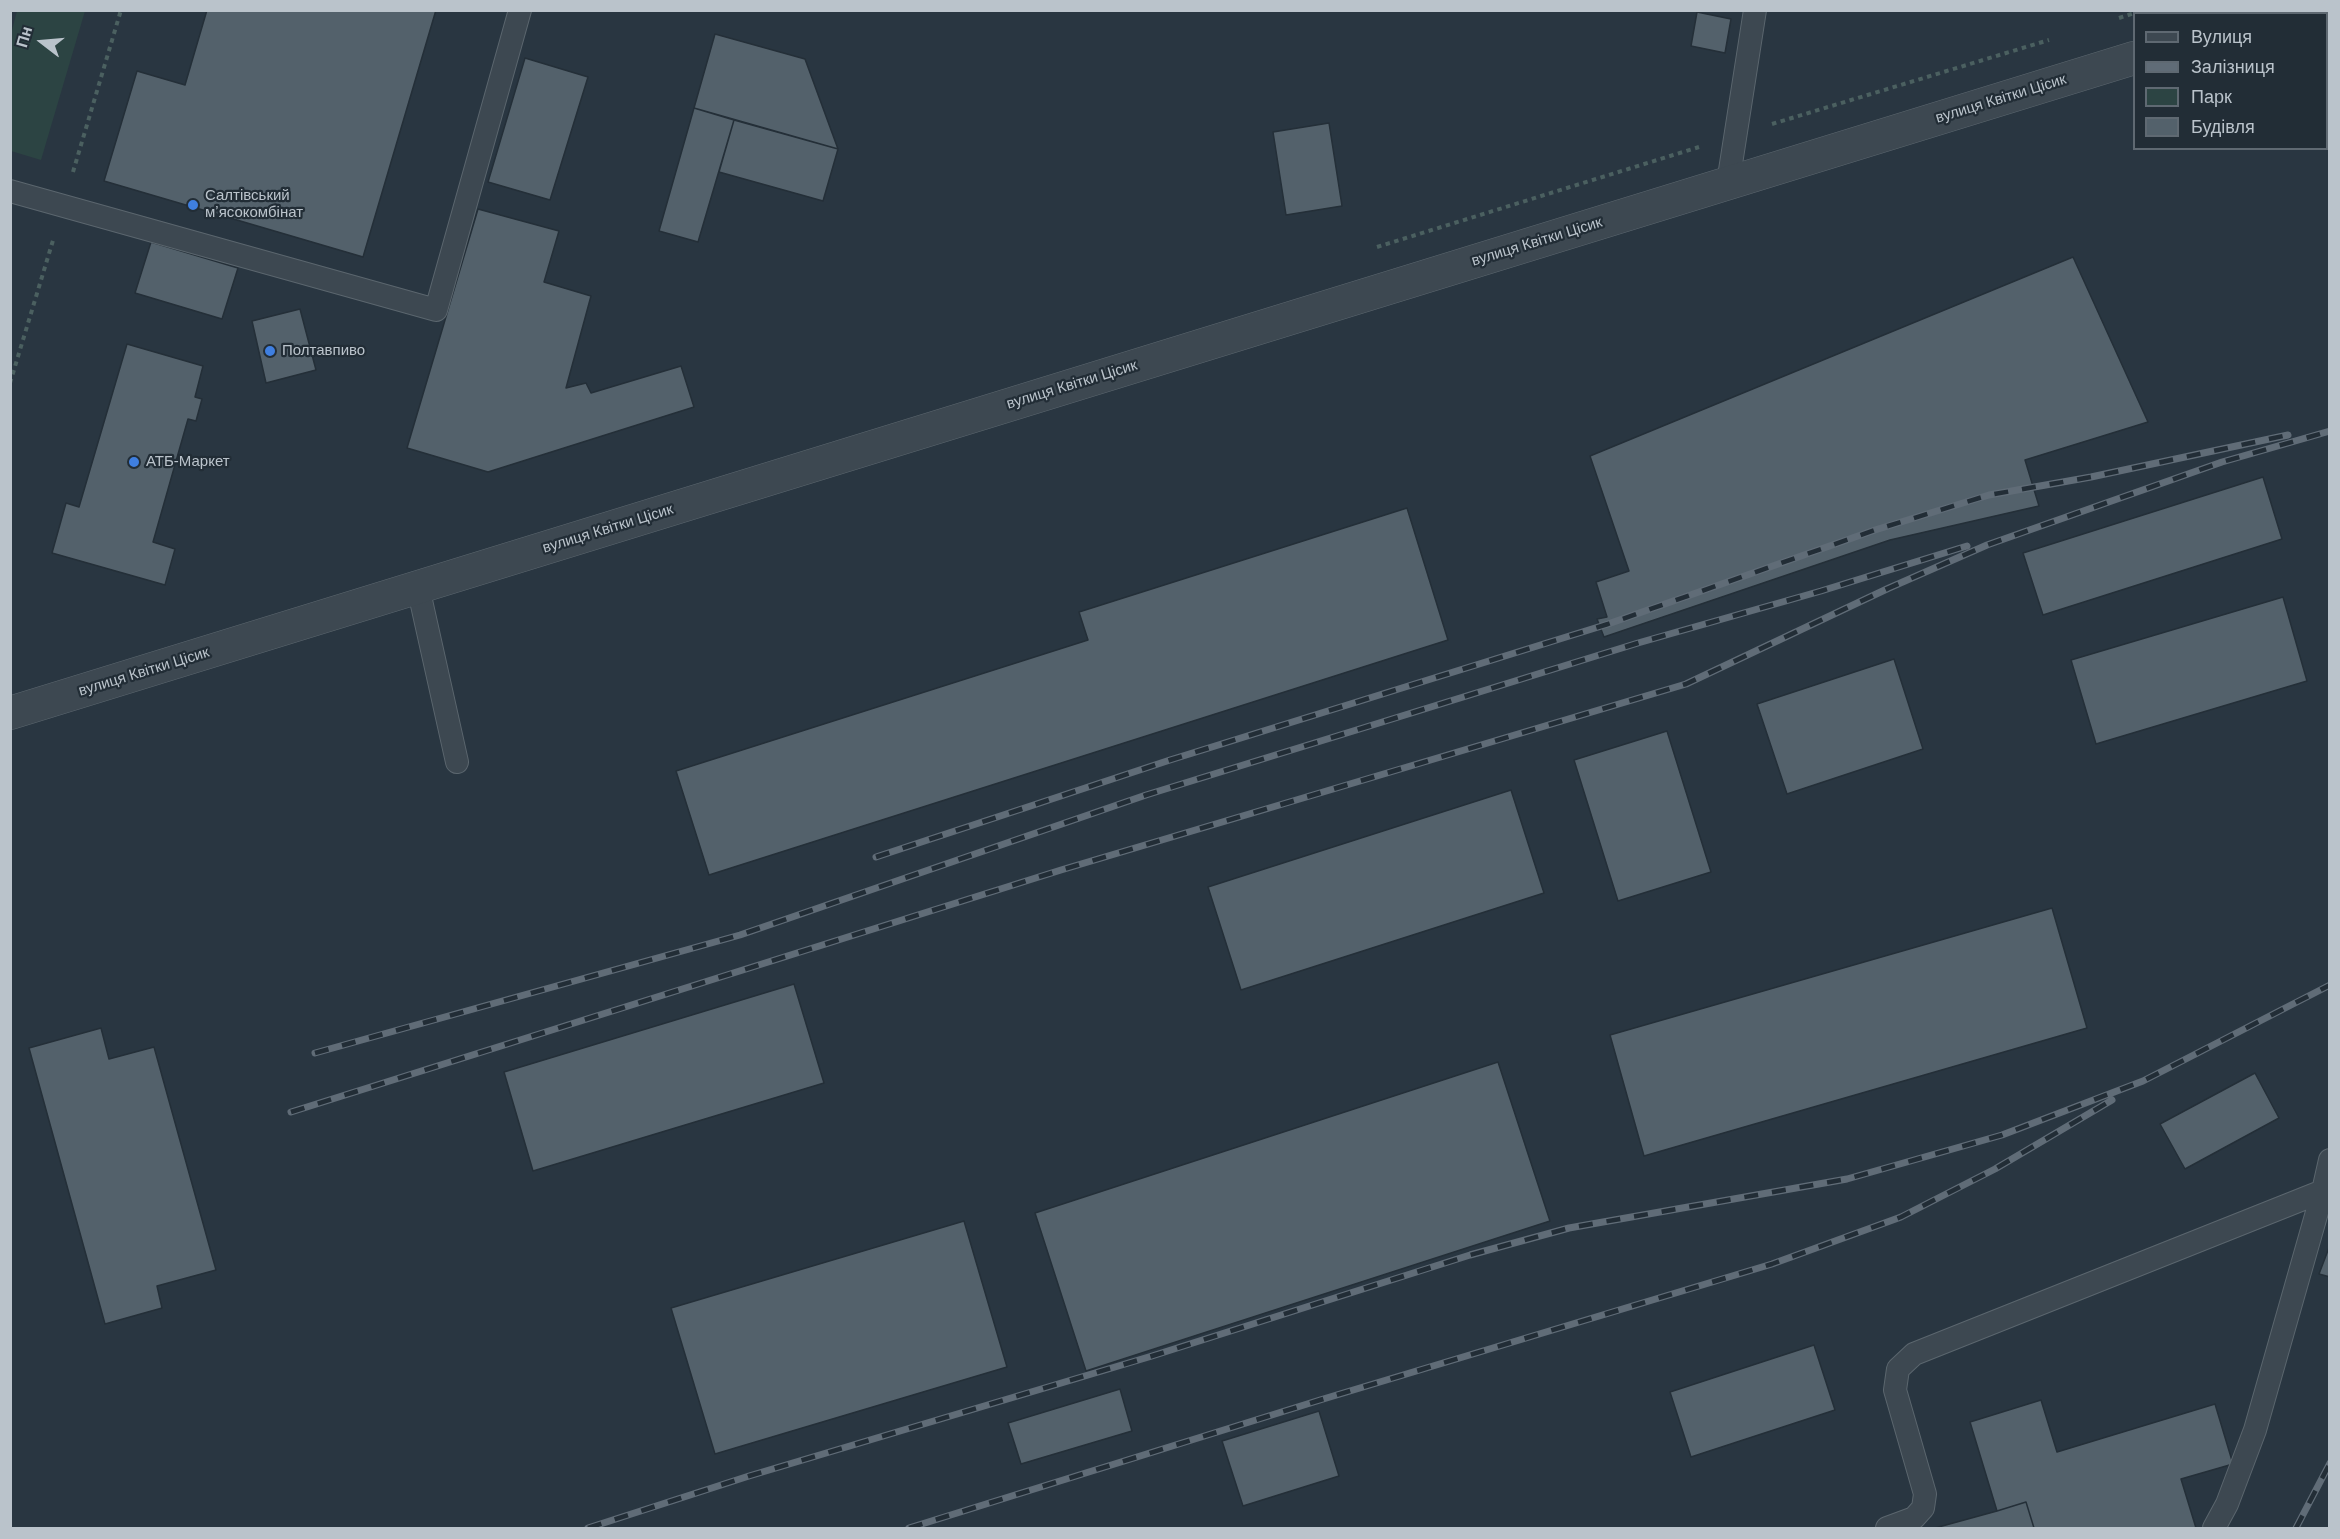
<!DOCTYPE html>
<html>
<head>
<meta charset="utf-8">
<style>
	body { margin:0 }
	#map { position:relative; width:2340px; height:1539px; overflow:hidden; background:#293641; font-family:Arial,sans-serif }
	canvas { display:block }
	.frame { position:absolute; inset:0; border:12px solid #bac3cb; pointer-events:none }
	.legend { position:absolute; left:2133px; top:12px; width:195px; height:138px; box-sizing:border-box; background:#222d36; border:2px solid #5f6972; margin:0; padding:8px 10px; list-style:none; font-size:18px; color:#bac3cb }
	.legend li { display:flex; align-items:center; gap:12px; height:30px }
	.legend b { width:30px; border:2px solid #5f6972 }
	.north { position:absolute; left:12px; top:12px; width:60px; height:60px; -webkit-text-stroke:4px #222d36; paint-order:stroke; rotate:286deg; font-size:16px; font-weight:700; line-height:24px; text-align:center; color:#bac3cb }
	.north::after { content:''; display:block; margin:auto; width:21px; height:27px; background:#bac3cb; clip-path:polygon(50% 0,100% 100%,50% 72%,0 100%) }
</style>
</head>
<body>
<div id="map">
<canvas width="2340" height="1539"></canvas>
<div class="frame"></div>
<ul class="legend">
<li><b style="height:8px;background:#3d4851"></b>Вулиця</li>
<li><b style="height:8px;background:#606c77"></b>Залізниця</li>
<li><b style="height:16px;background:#2c4443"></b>Парк</li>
<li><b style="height:16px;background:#53616b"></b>Будівля</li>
</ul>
<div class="north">Пн</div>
</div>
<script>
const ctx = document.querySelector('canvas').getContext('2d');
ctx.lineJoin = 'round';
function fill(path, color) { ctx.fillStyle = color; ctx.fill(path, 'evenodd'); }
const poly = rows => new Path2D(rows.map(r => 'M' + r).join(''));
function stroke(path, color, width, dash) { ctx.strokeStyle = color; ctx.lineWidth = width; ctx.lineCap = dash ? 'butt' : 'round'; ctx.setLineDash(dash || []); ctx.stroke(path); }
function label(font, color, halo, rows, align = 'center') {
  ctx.font = font + ' Arial,sans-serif'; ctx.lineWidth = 4.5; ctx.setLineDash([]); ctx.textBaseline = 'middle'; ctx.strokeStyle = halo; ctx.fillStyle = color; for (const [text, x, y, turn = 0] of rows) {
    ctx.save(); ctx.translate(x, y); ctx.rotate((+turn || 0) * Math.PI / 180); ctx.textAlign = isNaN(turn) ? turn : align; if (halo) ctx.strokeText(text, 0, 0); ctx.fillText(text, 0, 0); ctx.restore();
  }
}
const green = poly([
	[17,11,85,11,41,160,11,151,11,34]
]);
const building = poly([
	[207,10,436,10,363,257,104,181,137,71,185,85,207,10],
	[1697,12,1731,19,1725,53,1691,46,1697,12],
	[715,34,805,59,838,149,694,108,715,34],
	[525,58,588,77,550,200,488,182,525,58],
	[694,108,734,120,698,242,659,231,694,108],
	[734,120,838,149,823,201,719,172,734,120],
	[1329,123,1342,206,1286,215,1273,132,1329,123],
	[478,209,559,231,544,282,591,296,566,388,586,383,591,393,681,366,694,407,488,472,407,448,478,209],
	[151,242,238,268,222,319,135,293,151,242],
	[2073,257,2148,422,2025,460,2039,506,1890,540,1604,637,1597,619,1607,617,1596,582,1629,571,1590,456,2073,257],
	[300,309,316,370,266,383,252,321,300,309],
	[127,344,203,366,195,397,202,399,196,421,188,419,153,542,175,549,165,585,52,553,66,503,79,507,127,344],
	[2263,477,2282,539,2043,615,2023,553,2263,477],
	[1407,508,1448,640,709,875,676,771,1088,640,1079,612,1407,508],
	[2283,597,2307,681,2096,744,2071,660,2283,597],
	[1894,659,1923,749,1787,794,1757,704,1894,659],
	[1667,731,1711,872,1618,901,1574,760,1667,731],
	[1511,790,1544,893,1241,990,1208,887,1511,790],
	[2052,908,2087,1028,1644,1156,1610,1035,2052,908],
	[794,984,824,1083,533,1171,504,1072,794,984],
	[101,1028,109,1059,154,1047,216,1270,157,1286,162,1308,105,1324,29,1048,101,1028],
	[1498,1062,1550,1221,1086,1371,1035,1213,1498,1062],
	[2255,1073,2279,1118,2185,1169,2160,1124,2255,1073],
	[964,1221,1007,1367,715,1454,671,1308,964,1221],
	[2330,1245,2330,1277,2319,1274,2330,1245],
	[1814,1345,1835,1410,1691,1457,1670,1392,1814,1345],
	[1120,1389,1132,1431,1021,1464,1008,1423,1120,1389],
	[2041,1400,2057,1452,2215,1404,2233,1464,2181,1479,2196,1528,2034,1528,2026,1502,1997,1511,1970,1422,2041,1400],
	[1319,1411,1339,1476,1243,1506,1222,1441,1319,1411],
	[2026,1502,2034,1528,1935,1528,1997,1511,2026,1502]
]);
const path = poly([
	[2119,18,2144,10],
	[1772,124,2049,40],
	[73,172,121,10],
	[1377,247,1699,147],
	[10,383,54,237]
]);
const service = poly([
	[1728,183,1755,10],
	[10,191,436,310,520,10],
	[418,587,457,762],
	[1887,1528,1914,1518,1923,1508,1925,1494,1895,1390,1898,1369,1914,1354,2323,1191],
	[2214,1528,2227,1504,2255,1430,2323,1191,2330,1160]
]);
const minor = poly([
	[2278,14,2288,10],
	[10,713,2134,58]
]);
const rail = poly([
	[876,857,1170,760,1608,624,1875,530,1989,495,2091,477,2288,435],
	[315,1053,740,935,1146,795,1638,643,1821,591,1967,546],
	[291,1112,1061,870,1686,684,1889,588,1987,545,2222,462,2330,431],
	[588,1528,749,1476,1152,1356,1470,1255,1569,1228,1847,1179,2002,1135,2143,1081,2330,985],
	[909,1528,1320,1400,1772,1264,1901,1217,1995,1169,2112,1100],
	[2296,1528,2330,1463]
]);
const markers = [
	[193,205,6,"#3f7fe0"],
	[270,351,6,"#3f7fe0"],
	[134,462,6,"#3f7fe0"]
];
const streetNames = [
	["вулиця Квітки Цісик",2001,99,-17],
	["вулиця Квітки Цісик",1537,242,-17],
	["вулиця Квітки Цісик",1072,385,-17],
	["вулиця Квітки Цісик",608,529,-17],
	["вулиця Квітки Цісик",144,672,-17]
];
const poiNames = [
	["Салтівський",205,196],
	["мʼясокомбінат",205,213],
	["Полтавпиво",282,351],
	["АТБ-Маркет",146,462]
];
fill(green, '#2c4443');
fill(building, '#53616b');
stroke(building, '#242f38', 1.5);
stroke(service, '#5b666e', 24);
stroke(minor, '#5b666e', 34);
stroke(path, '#4b6060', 4, [4.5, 4.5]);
stroke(service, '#3d4851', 22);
stroke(minor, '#3d4851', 33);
stroke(rail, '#606c77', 7);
stroke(rail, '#222d36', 4.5, [14]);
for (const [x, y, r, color] of markers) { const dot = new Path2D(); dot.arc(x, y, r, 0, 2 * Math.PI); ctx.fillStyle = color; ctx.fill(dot); stroke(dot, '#222d36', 2); }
label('15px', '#bac3cb', '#222d36', streetNames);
label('15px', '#bac3cb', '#222d36', poiNames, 'left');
</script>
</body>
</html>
